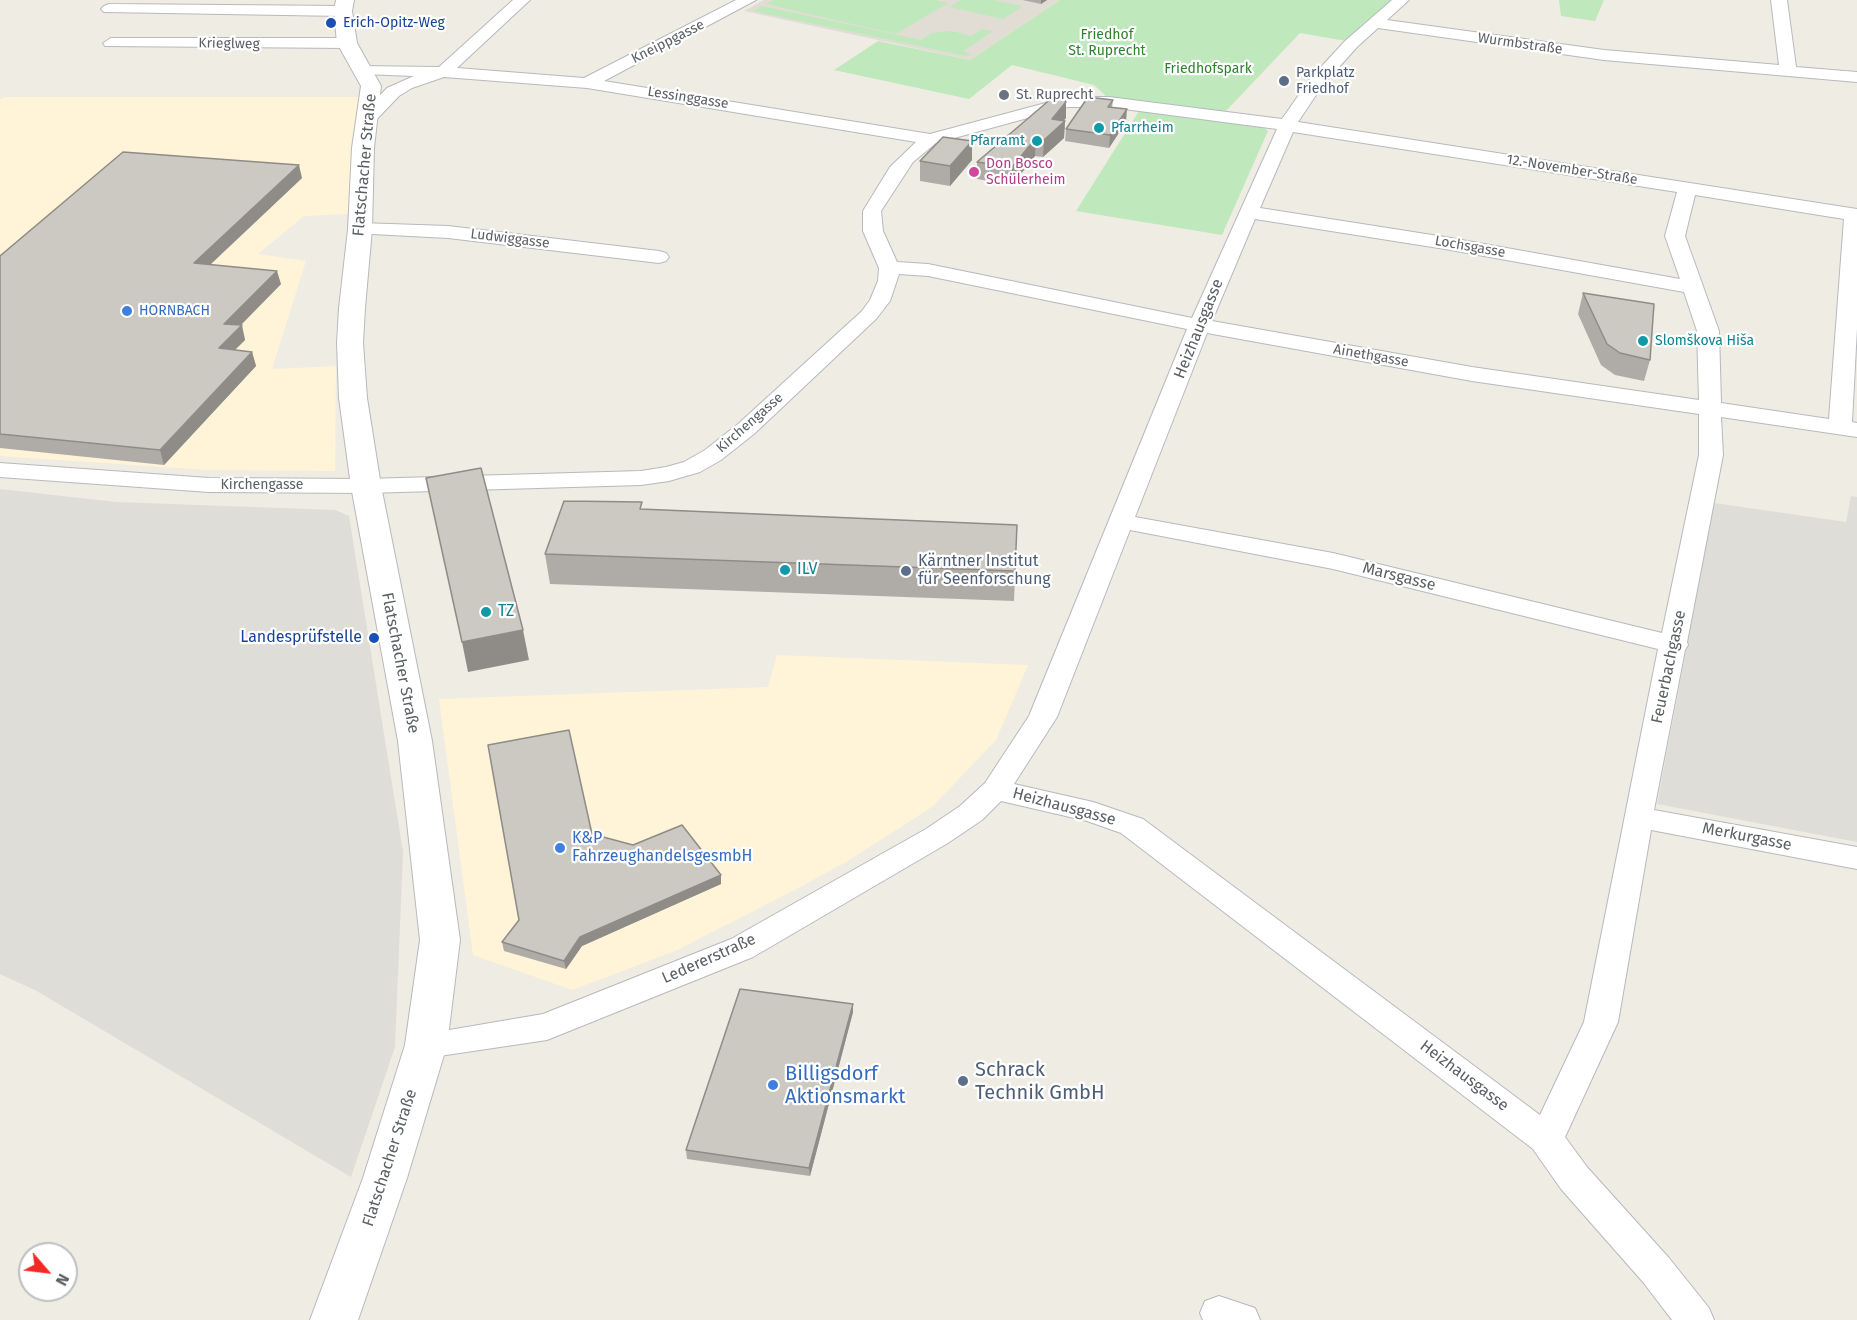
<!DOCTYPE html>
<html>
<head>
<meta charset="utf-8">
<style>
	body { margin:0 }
	#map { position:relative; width:1857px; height:1320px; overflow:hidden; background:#efece3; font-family:"Fira Sans",sans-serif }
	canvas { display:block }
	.north { position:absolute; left:18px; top:1242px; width:60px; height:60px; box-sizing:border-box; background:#fff; border:2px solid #bdbfc1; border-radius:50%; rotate:118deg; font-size:16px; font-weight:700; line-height:24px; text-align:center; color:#5b6065 }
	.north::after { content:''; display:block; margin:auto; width:21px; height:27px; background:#f42923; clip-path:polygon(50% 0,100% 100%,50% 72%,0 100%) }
</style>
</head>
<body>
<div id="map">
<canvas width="1857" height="1320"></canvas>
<div class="north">N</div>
</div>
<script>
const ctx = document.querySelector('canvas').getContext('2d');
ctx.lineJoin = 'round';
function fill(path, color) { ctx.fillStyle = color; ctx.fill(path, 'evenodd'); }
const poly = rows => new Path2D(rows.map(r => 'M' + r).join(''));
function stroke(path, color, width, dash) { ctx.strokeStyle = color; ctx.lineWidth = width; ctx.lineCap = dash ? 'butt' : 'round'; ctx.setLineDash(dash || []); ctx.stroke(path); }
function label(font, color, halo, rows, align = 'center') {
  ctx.font = font + ' "Fira Sans",sans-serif'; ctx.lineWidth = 4.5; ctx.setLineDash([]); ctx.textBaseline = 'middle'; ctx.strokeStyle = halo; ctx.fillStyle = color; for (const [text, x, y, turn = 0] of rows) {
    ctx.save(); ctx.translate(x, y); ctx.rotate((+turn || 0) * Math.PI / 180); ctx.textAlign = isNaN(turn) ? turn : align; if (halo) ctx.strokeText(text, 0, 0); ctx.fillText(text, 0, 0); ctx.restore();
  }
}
const commercial = poly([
	[4,97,359,97,349,214,304,216,258,254,306,261,272,369,336,366,335,471,207,470,0,456,0,100],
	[777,655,1028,665,996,740,932,807,846,862,791,892,675,951,572,990,473,955,439,699,768,687]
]);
const industrial = poly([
	[0,489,116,502,335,510,349,516,403,852,395,1047,351,1177,35,990,0,974],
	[1851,496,1857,497,1857,842,1657,804,1714,503,1846,522]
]);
const education = poly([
	[764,0,1060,0,970,60,744,11]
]);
const green = poly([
	[774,0,935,0,948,3,896,34,766,4],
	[961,0,993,0,1023,6,1003,19,949,7],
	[1060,0,1393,0,1346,41,1300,33,1224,113,1108,98,1094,85,1012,65,969,99,834,70,878,41,970,60],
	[1559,0,1604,0,1595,21,1561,16],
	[762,6,921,40,932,33,952,31,971,36,982,29,993,31,963,51,971,54,966,56,753,11],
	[1139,111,1263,127,1268,131,1222,235,1076,211]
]);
const minor = poly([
	[513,0,530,0,457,68,584,78,736,0,756,0,604,81,930,134,1068,97,1109,97,1282,119,1310,79,1345,41,1392,0,1409,0,1387,20,1604,50,1779,65,1771,0,1787,0,1796,67,1857,72,1857,82,1604,60,1378,28,1357,47,1322,86,1298,122,1857,209,1857,328,1852,422,1857,423,1857,437,1721,417,1723,455,1687,642,1688,645,1685,650,1654,810,1857,847,1857,869,1651,830,1618,1022,1565,1137,1587,1167,1669,1258,1709,1308,1714,1320,1672,1320,1643,1282,1561,1189,1533,1149,1121,833,1087,821,1001,801,982,820,948,843,753,957,547,1040,426,1058,414,1054,409,1045,414,1036,543,1014,731,939,926,829,960,806,985,783,1029,716,1187,329,928,276,899,274,890,301,876,319,754,434,721,460,700,472,669,481,641,485,366,493,209,492,0,477,0,463,209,478,366,479,641,471,666,467,684,462,705,450,738,424,862,311,870,300,878,281,879,268,863,231,863,211,890,167,916,142,587,88,444,77,412,88,399,96,375,121,363,121,360,117,363,113,387,88,414,76,363,74,355,69,357,66,439,67,513,0],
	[1068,107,1109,107,1277,129,1192,318,928,264,897,262,883,231,881,211,913,162,936,143,1068,107],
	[1293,132,1677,192,1665,236,1680,279,1445,237,1260,208,1293,132],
	[1695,195,1844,219,1829,419,1721,403,1719,331,1685,236,1695,195],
	[1255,219,1445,249,1684,292,1697,331,1699,400,1472,367,1212,321,1255,219],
	[1207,333,1472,381,1699,414,1699,455,1662,633,1333,553,1135,517,1207,333],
	[1130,530,1333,569,1658,649,1584,1022,1540,1115,1143,819,1093,802,1014,784,1057,717,1130,530],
	[109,4,343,6,351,11,343,16,104,12,101,9,104,6,109,4],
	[111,38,347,38,355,43,347,48,105,46,103,43,111,38],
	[360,223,448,226,659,251,666,253,669,257,666,261,659,263,448,238,353,233,350,229,353,225,360,223],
	[1219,1296,1255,1308,1260,1320,1203,1320,1200,1313,1205,1301,1219,1296]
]);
const tertiary = poly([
	[336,0,354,0,352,11,357,43,381,86,374,148,372,229,365,308,363,343,367,398,381,486,432,741,460,940,447,1045,407,1178,358,1320,310,1320,363,1178,405,1045,420,940,398,741,351,486,339,398,337,343,339,308,348,229,352,148,361,86,337,43,334,11,336,0]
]);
const wall = poly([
	[1022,0,1047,0,1041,4],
	[1113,100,1112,108,1126,122,1109,148,1065,141,1066,129],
	[1066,102,1066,118,1063,121,1065,121,1064,138,1043,157,1035,156,1012,185,977,179,977,162],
	[972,160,950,186,920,181,920,161],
	[302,178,211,264,281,284,241,325,245,340,235,350,252,352,256,366,164,465,0,448,0,256],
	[1583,293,1650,360,1644,381,1615,375,1601,365,1578,314],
	[643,509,1017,525,1014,601,550,584,545,554],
	[592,834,721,884,582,946,566,969,504,951,502,942,519,920],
	[853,1012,810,1176,687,1159,686,1150]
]);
const shadedWall = poly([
	[1041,0,1047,0,1041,4],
	[1066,102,1066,118,1058,127,1065,121,1064,138,1043,157,1044,140,1052,119],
	[1127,109,1126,122,1109,148,1110,135],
	[1036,138,1035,156,1012,185,1012,167],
	[972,141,972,160,950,186,950,166],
	[299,165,302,178,198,276,194,263],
	[277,271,281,284,228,338,224,324],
	[242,325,245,340,222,362,219,348],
	[252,352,256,366,164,465,160,450],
	[523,630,529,660,468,672,462,642],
	[721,875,721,884,582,946,566,969,564,961,580,937],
	[853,1004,853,1012,810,1176,809,1168]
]);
const building = poly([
	[1060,95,1066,102,1052,119,1065,121,1044,140,1036,138,1012,167,977,162,1053,97,1060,95],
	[1088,97,1113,100,1108,107,1127,109,1110,135,1066,129,1088,97],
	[943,137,972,141,950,166,920,161,943,137],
	[123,152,299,165,194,263,277,271,224,324,242,325,219,348,252,352,160,450,0,434,0,256,123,152],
	[1583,293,1654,304,1650,360,1620,353,1607,344,1583,293],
	[481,468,523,630,462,642,426,478,481,468],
	[564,501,642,502,640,509,1017,525,1015,571,545,554,564,501],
	[569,730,592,834,633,845,682,825,721,875,580,937,564,961,502,942,519,920,488,745,569,730],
	[740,989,853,1004,809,1168,686,1150,740,989]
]);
const markers = [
	[331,23,6,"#1a4fb4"],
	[1284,81,6,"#5c6f8a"],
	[1004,95,6,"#6b7280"],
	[1099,128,6,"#0f9aa8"],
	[1037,141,6,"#0f9aa8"],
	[974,172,6,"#d1479c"],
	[127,311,6,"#3f7fe0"],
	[1643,341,6,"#0f9aa8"],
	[785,570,6,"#0f9aa8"],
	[906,571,6,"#5c6f8a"],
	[486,612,6,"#0f9aa8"],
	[374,638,6,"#1a4fb4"],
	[560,848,6,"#3f7fe0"],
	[963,1081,6,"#5c6f8a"],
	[773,1085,6,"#3f7fe0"]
];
const farTransitnames = [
	["Erich-Opitz-Weg",343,23]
];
const farParknames = [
	["Friedhof",1107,35],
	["St. Ruprecht",1107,51],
	["Friedhofspark",1208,69]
];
const farStreetnames = [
	["Kneippgasse",668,42,-27],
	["Krieglweg",229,44,1],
	["Wurmbstraße",1520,44,8],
	["Lessinggasse",688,98,9],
	["12.-November-Straße",1572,170,9],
	["Ludwiggasse",510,239,7],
	["Lochsgasse",1470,247,10],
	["Ainethgasse",1371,356,10],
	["Kirchengasse",750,423,-41],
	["Kirchengasse",262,485]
];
const farServicenames = [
	["Parkplatz",1296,73],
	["Friedhof",1296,89]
];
const farWorshipnames = [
	["St. Ruprecht",1016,95]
];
const farCulturenames = [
	["Pfarrheim",1111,128],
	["Pfarramt",1025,141,"right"],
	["Slomškova Hiša",1655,341]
];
const farHotelnames = [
	["Don Bosco",986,164],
	["Schülerheim",986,180]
];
const farShopnames = [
	["HORNBACH",139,311]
];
const streetNames = [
	["Flatschacher Straße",365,165,-85],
	["Heizhausgasse",1199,329,-68],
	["Marsgasse",1399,577,14],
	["Flatschacher Straße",400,663,79],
	["Feuerbachgasse",1669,667,-78],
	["Heizhausgasse",1064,807,15],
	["Merkurgasse",1747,837,11],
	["Ledererstraße",709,959,-24],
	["Heizhausgasse",1464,1076,37],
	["Flatschacher Straße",390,1158,-72]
];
const serviceNames = [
	["Kärntner Institut",918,562],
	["für Seenforschung",918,580]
];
const cultureNames = [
	["ILV",797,570],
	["TZ",498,612]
];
const transitNames = [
	["Landesprüfstelle",362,638]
];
const shopNames = [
	["K&P",572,839],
	["FahrzeughandelsgesmbH",572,857]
];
const nearServicenames = [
	["Schrack",975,1070],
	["Technik GmbH",975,1093]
];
const nearShopnames = [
	["Billigsdorf",785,1074],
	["Aktionsmarkt",785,1097]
];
fill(commercial, '#fff4d8');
fill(industrial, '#dfddd7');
fill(education, '#e1ddd4');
fill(green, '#c0e8bd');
stroke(minor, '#b6b9be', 2);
stroke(tertiary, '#b6b9be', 2);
fill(minor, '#fff');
fill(tertiary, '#fff');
fill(wall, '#afaca7');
fill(shadedWall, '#8f8c88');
fill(building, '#ccc8c2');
stroke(building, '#8f8c88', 1.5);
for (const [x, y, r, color] of markers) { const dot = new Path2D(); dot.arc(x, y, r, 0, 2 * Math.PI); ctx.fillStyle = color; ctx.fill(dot); stroke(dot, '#fff', 2); }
label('14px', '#164399', '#fff', farTransitnames, 'left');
label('14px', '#2f822e', '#fff', farParknames);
label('14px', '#5b6065', '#fff', farStreetnames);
label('14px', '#4e5e75', '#fff', farServicenames, 'left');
label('14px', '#5b616d', '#fff', farWorshipnames, 'left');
label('14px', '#0d838f', '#fff', farCulturenames, 'left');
label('14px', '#b23c85', '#fff', farHotelnames, 'left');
label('14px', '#366cbe', '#fff', farShopnames, 'left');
label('16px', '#5b6065', '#fff', streetNames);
label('16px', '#4e5e75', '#fff', serviceNames, 'left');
label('16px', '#0d838f', '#fff', cultureNames, 'left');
label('16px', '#164399', '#fff', transitNames, 'right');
label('16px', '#366cbe', '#fff', shopNames, 'left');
label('20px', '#4e5e75', '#fff', nearServicenames, 'left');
label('20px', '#366cbe', '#fff', nearShopnames, 'left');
</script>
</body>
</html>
